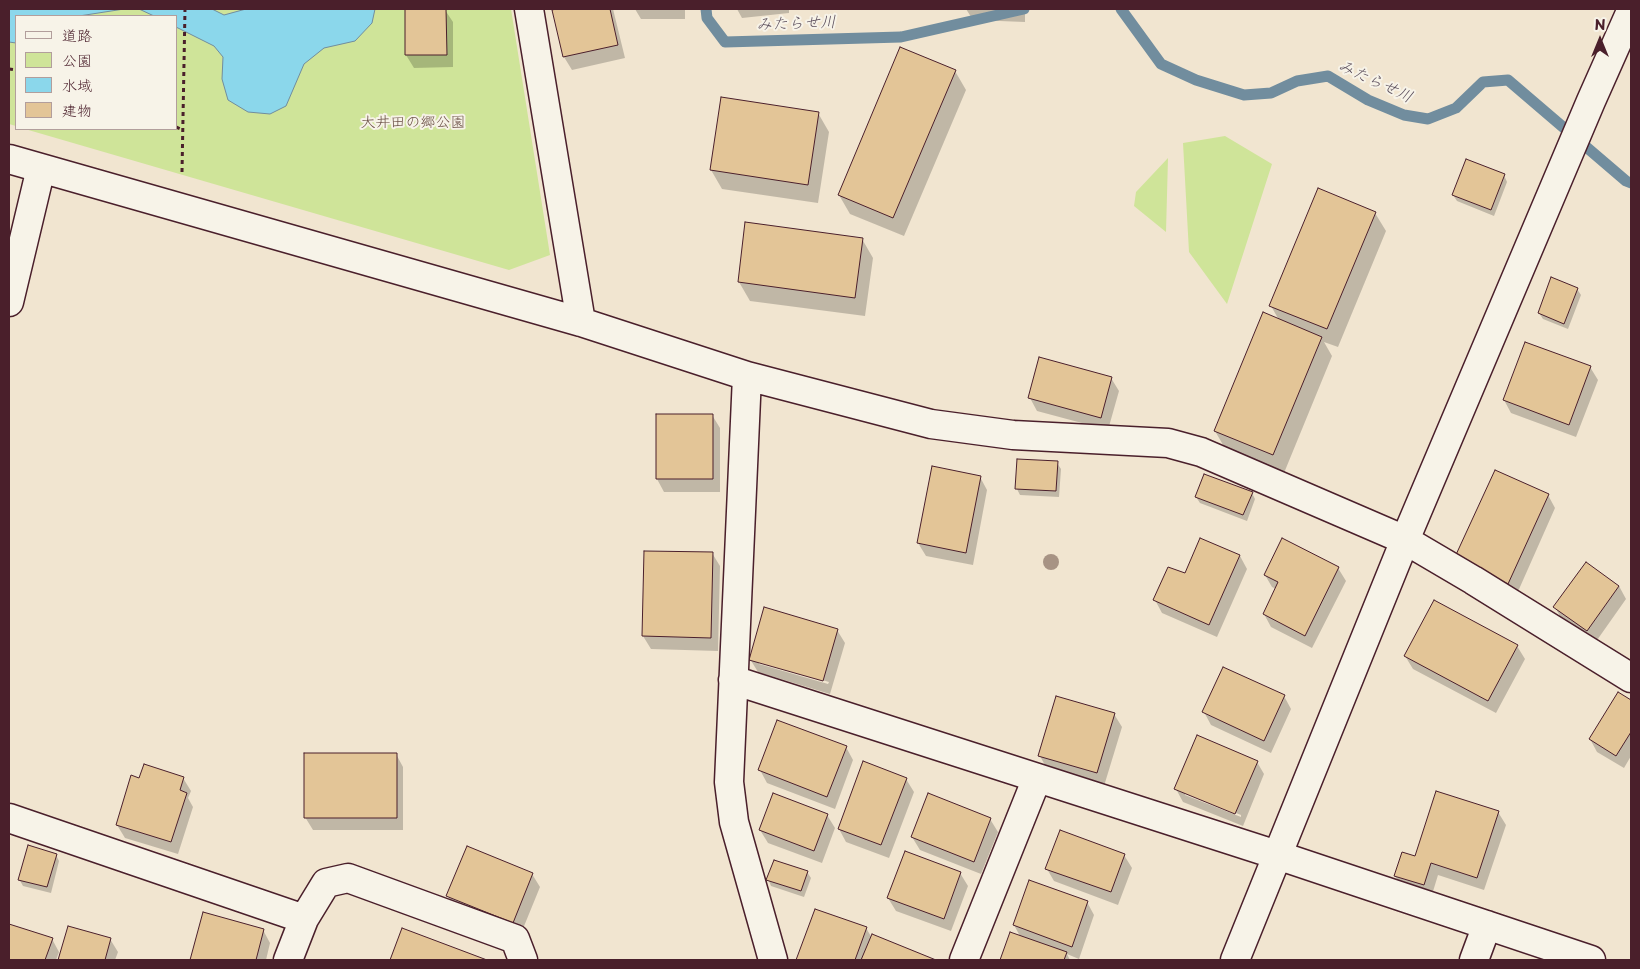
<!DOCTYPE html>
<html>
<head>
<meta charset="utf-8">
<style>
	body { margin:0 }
	#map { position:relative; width:1640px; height:969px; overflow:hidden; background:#f1e5d0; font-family:"Playpen Sans","Klee One",sans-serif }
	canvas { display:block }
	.frame { position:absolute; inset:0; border:10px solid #4a1f2b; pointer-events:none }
	.legend { position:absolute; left:15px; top:15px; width:162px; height:115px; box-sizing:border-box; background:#f7f3e8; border:1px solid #b29e9c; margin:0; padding:6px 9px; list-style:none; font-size:15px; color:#4a1f2b }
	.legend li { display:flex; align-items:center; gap:10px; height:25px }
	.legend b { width:25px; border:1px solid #b29e9c }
	.north { position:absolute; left:1575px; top:15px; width:50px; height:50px; -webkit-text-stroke:4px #f7f3e8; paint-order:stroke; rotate:0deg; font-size:14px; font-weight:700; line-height:20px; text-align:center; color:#4a1f2b }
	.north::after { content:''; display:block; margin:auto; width:18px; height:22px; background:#4a1f2b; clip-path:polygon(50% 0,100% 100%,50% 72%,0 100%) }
</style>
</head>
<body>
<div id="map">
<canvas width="1640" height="969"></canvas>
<div class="frame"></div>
<ul class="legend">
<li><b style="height:6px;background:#f7f3e8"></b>道路</li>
<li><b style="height:14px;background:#cfe499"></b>公園</li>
<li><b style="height:14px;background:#8bd7eb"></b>水域</li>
<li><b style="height:14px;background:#e3c597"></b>建物</li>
</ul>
<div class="north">N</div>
</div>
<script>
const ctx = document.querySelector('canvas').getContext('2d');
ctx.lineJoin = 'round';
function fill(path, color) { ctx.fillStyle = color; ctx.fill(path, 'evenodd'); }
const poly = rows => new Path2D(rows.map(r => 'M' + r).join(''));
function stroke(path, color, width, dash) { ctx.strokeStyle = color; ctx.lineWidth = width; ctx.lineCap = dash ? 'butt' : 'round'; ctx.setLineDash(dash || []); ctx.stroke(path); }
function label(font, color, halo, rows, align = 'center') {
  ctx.font = font + ' "Playpen Sans","Klee One",sans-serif'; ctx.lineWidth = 4; ctx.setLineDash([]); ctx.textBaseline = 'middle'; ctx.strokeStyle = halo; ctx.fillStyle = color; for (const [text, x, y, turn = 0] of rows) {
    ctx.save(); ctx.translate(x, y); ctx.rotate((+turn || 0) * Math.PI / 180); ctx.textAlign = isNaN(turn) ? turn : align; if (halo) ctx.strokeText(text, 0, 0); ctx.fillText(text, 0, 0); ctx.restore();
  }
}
const green = poly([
	[9,9,511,9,550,255,509,270,25,129,176,129,176,16,16,16,16,126,9,124],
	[1225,136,1272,164,1227,304,1189,252,1183,143],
	[1168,158,1166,232,1134,206,1136,192]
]);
const water = poly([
	[9,9,124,9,79,16,16,16,16,43,9,42,9,9],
	[139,9,212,9,224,15,246,9,375,9,372,23,355,41,324,48,304,64,286,106,270,114,248,112,228,100,222,79,223,57,214,46,176,27,176,16,154,16,139,9]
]);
const shadow = poly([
	[562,9,613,9,625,58,572,70,564,57,554,11],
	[635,9,685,9,685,19,641,19],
	[737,9,789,9,789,13,742,18],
	[966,9,1025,9,1025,22,973,20],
	[445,10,453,22,453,67,414,68,406,55],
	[955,71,966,90,904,236,850,214,839,195],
	[722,99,818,113,829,132,818,203,722,189,711,170],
	[1504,175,1507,182,1494,216,1457,201,1453,195],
	[1375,213,1386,231,1338,347,1324,342,1332,356,1284,473,1226,450,1215,431,1279,320,1271,306],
	[746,223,862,239,873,258,865,316,750,301,739,282],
	[1577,289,1581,295,1568,329,1543,319,1539,313],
	[1590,367,1598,380,1576,437,1511,413,1504,400],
	[1111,378,1119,391,1108,430,1037,411,1030,398],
	[658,415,712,415,720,428,720,492,664,492,657,479],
	[1057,463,1061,469,1059,497,1020,495,1017,489],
	[980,477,987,490,973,565,926,556,918,543],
	[1252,493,1255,499,1247,521,1200,503,1196,497],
	[1548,495,1555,508,1516,596,1463,572],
	[1201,540,1240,556,1247,569,1217,637,1162,613,1155,600,1185,575],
	[712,553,720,566,718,651,651,649,643,636],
	[1338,568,1346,581,1312,648,1271,627,1264,614,1276,589,1272,587,1265,575],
	[1619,586,1626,599,1595,643,1562,620,1555,607],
	[837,630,845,643,830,694,758,672,750,659],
	[759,661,829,682,828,684,759,664],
	[1517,646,1525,659,1496,713,1413,669,1405,656],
	[1618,693,1631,701,1631,756,1624,768,1597,752,1590,739],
	[1284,696,1291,709,1271,753,1211,725,1204,712],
	[1114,714,1122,727,1104,786,1047,769,1040,756],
	[846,747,853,760,835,809,767,783,760,770],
	[396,754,403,767,403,830,313,830,305,817],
	[1257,762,1264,774,1243,826,1183,802,1176,789],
	[1185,792,1241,815,1241,817,1185,795],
	[183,778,191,791,188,798,193,807,178,854,125,838,117,825,140,779],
	[906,779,914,792,889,858,846,842,839,829],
	[1498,812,1506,825,1484,890,1438,875,1431,898,1403,888,1395,876,1416,858],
	[827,815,835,828,822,863,768,843,760,830],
	[990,819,998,832,981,874,920,850,912,837],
	[56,855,59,861,51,893,23,886,19,879],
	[1124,855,1132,868,1118,905,1054,881,1047,869],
	[807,872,811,878,804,897,771,886,768,879],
	[960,873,968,886,951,931,896,911,888,898],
	[532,874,540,887,520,936,455,909,448,896],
	[1087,902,1094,915,1079,959,1067,954,1070,960,1001,960,1010,934,1021,938,1014,925],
	[816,910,866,928,872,938,873,935,933,960,798,960],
	[204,914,263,930,270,943,266,960,191,960],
	[9,925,52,939,59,952,56,960,9,960],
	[69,927,110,939,118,952,115,960,59,960],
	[403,930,483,960,391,960]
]);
const stream = poly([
	[706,9,707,18,725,42,901,37,1024,9],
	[1121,9,1161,64,1196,80,1244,95,1271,93,1297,81,1328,76,1368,100,1404,115,1428,119,1456,108,1483,82,1508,80,1626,181,1631,183]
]);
const building = poly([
	[405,9,446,9,447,55,405,55,405,9],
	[556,9,610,9,618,45,563,57,552,10,556,9],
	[900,47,956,70,893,218,838,195,900,47],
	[721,97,819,112,808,185,710,170,721,97],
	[1466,159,1505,174,1491,210,1452,195,1466,159],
	[1318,188,1376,212,1327,329,1269,306,1318,188],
	[745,222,863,238,855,298,738,282,745,222],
	[1551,277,1578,288,1564,324,1538,313,1551,277],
	[1263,312,1322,337,1273,455,1214,431,1263,312],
	[1525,342,1591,366,1569,425,1503,400,1525,342],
	[1039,357,1112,377,1101,418,1028,398,1039,357],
	[656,414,713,414,713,479,656,479,656,414],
	[1017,459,1058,461,1056,491,1015,489,1017,459],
	[932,466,981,476,966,553,917,543,932,466],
	[1495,470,1549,494,1508,584,1454,559,1495,470],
	[1204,474,1253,492,1243,515,1195,497,1204,474],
	[1200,538,1240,555,1209,625,1153,600,1168,567,1185,573,1200,538],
	[1282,538,1339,567,1305,636,1263,614,1278,582,1264,575,1282,538],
	[644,551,713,552,711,638,642,636,644,551],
	[1586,562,1619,586,1587,631,1553,607,1586,562],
	[1434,600,1518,645,1488,701,1404,656,1434,600],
	[764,607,838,629,823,681,749,660,764,607],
	[1223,667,1285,695,1264,741,1202,712,1223,667],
	[1618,692,1631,700,1631,732,1616,756,1589,739,1618,692],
	[1056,696,1115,713,1097,773,1038,756,1056,696],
	[777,720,847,746,827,797,758,770,777,720],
	[1197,735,1258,761,1235,814,1174,789,1197,735],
	[304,753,397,753,397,818,304,818,304,753],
	[863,761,907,778,881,845,838,829,863,761],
	[144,764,184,777,180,790,187,793,171,842,116,825,131,775,139,778,144,764],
	[1436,791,1499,811,1477,878,1431,863,1424,885,1394,876,1402,852,1415,856,1436,791],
	[773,793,828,814,814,851,759,830,773,793],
	[928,793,991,818,974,862,911,837,928,793],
	[1060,830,1125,854,1111,892,1045,869,1060,830],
	[28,845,57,854,47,887,18,880,28,845],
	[467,846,533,873,513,923,446,896,467,846],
	[905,851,961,872,944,919,887,898,905,851],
	[774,860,808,871,801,891,766,880,774,860],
	[1029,880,1088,901,1072,947,1013,925,1029,880],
	[815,909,867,927,855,960,796,960,815,909],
	[203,912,264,929,256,960,190,960,203,912],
	[9,924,53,938,45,960,9,960,9,924],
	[68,926,111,938,105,960,58,960,68,926],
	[402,928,487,960,390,960,402,928],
	[1010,932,1067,952,1064,960,1000,960,1010,932],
	[872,934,936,960,861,960,872,934]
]);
const path = poly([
	[9,69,16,70],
	[176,127,183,130],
	[182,172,185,9]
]);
const minor = poly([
	[529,9,581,322],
	[9,159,581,322,747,376,931,424,1013,435,1168,443,1201,452,1405,540,1473,580,1631,678],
	[9,302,41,168],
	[747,376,729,782,734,822,773,960],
	[733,680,1277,855,1591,960],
	[9,818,304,919],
	[288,960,304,919,326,883,348,878,515,939,523,960],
	[964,960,1037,778],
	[1235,960,1405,540,1591,101,1631,11],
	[1474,960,1487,925]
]);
const trees = [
	[1051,562]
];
const parkNames = [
	["大井田の郷公園",413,123]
];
const waterNames = [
	["みたらせ川",796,24,-2],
	["みたらせ川",1375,82,25]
];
fill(green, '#cfe499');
fill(water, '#8bd7eb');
stroke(water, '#718d9e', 1);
fill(shadow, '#0003');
stroke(stream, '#718d9e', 11);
fill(building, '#e3c597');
stroke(building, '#4a1f2b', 1);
stroke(minor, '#4a1f2b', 31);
stroke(path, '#4a1f2b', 3, [4, 4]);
stroke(minor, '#f7f3e8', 28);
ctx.fillStyle = '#a79384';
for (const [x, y] of trees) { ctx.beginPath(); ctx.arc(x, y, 8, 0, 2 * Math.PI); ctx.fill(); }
label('15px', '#6b5046', '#f7f3e8', parkNames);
label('italic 16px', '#5a4d5b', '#f7f3e8', waterNames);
</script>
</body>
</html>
